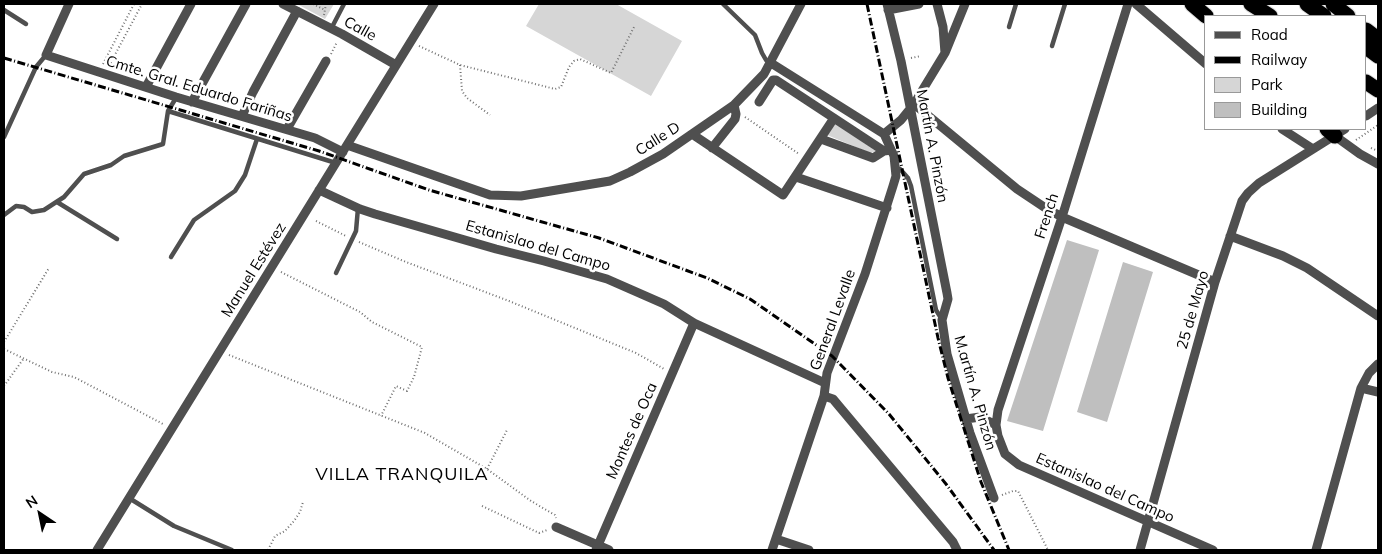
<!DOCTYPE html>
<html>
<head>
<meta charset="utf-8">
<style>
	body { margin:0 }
	#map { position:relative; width:1382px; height:554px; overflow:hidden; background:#fff; font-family:Mulish,sans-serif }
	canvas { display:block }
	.frame { position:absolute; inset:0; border:5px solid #000; pointer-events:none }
	.legend { position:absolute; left:1204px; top:15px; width:162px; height:115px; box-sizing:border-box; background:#fff; border:1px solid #999; margin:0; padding:6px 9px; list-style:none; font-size:15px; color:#000 }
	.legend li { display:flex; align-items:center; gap:10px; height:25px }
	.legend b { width:25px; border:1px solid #999 }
	.north { position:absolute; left:15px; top:489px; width:50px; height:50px; -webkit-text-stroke:4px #fff; paint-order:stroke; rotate:326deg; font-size:14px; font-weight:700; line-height:20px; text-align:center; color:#000 }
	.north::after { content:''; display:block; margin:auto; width:18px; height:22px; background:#000; clip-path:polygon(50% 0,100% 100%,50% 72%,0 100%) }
</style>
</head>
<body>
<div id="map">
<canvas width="1382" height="554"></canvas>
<div class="frame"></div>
<ul class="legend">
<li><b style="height:6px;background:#4f4f4f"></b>Road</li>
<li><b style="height:6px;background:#000"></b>Railway</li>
<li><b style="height:14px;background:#d6d6d6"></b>Park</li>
<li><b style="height:14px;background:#bfbfbf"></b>Building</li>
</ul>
<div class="north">N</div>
</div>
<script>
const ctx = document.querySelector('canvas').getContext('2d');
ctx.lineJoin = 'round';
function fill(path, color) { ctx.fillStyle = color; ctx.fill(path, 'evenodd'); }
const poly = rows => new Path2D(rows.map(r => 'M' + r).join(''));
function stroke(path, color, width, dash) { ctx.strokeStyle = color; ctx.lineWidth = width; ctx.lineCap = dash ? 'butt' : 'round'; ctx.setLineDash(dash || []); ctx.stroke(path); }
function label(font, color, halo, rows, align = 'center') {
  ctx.font = font + ' Mulish,sans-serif'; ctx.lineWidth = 5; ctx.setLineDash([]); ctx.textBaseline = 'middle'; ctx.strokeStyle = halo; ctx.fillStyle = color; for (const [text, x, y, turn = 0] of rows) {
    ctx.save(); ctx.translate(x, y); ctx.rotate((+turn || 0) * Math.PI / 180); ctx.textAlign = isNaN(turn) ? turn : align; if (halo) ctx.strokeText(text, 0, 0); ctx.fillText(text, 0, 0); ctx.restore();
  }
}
const green = poly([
	[297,4,334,4,325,19],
	[539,4,616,4,682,41,651,96,526,26],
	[835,123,876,151,870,153,827,135]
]);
const building = poly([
	[1067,240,1099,250,1043,431,1007,421],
	[1123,262,1153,272,1107,422,1077,412]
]);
const path = poly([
	[313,4,325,10],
	[324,15,326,4],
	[419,46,460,65,555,89,561,87,569,67,574,61,580,59,611,73,635,25],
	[331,54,337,42],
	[911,58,921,56],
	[103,64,134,4],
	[460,65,462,91,467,98,490,115],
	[109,66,142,4],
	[745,117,799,154],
	[1356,140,1378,125],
	[1371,148,1378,151],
	[316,221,346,236],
	[359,242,406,262,509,301,636,353,664,369],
	[281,272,360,312,372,322,422,347,414,377,407,391,396,386,381,416],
	[4,342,49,268],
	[4,349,52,372,74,377,163,424],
	[229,355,425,433,487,469,531,501,555,515,556,518],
	[4,386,24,358],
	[487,469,507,430],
	[1002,495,1013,491,1018,491,1048,550],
	[482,506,539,533,547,530],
	[268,550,275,536,285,531,294,521,300,512,303,502]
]);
const service = poly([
	[723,4,755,35,762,53,766,60,771,63],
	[4,10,26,24],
	[1009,27,1016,4],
	[331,29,344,4],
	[1052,46,1065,4],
	[168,111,336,163],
	[4,137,36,67,46,55],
	[895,168,900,169,908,178,911,186,936,310,941,318],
	[57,202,117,239],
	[4,215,16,206,24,207,32,212,44,210,64,197,84,174,111,165,124,156,163,144,168,111,176,98],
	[171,257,194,220,235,191,245,175,257,139],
	[336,273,356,231,358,208],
	[129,498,174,526,232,550]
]);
const minor = poly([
	[69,4,46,55,176,97,315,138,343,152],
	[283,4,342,34,396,65],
	[887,4,901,61,947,293,948,299,942,320,947,354,970,433,994,498],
	[937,4,943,27,945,53],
	[1128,4,1062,217,998,410,996,425,998,436,1005,454,1019,465,1213,550],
	[1136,4,1206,64],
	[888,10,919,4],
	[771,63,884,134],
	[146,87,191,4],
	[192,102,246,4],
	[759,102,773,80,776,80,884,151,891,150],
	[914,104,945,53,965,4],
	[242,116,253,92,297,11],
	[1366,116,1378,108],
	[287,129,326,61],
	[1282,129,1313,149],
	[692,134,783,195,834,118],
	[884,134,901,120,914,104,1017,189,1044,207,1062,217,1215,282],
	[1335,136,1360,154,1378,164],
	[821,139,873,158,884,151],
	[347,145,490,195,521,196,610,181,630,172,663,154,734,105,764,74,801,4],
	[712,148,735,119,736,114,734,105],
	[796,177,887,208],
	[319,190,360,209,375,214,496,249,544,261,607,279,664,304,694,323,825,383],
	[1230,236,1283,256,1307,268,1378,316],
	[1361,388,1378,392],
	[824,396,833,399,838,405,953,542,957,550],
	[966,419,980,417,996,425],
	[556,527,609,550],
	[776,539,809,550],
	[97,550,434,4],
	[596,550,694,323],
	[772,550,824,396,827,373,865,274,893,186,896,176,894,156,884,134],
	[1140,550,1215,282,1242,201,1248,193,1259,183,1345,129],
	[1316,550,1361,388,1369,373,1378,364]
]);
const motorway = poly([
	[1192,4,1206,16],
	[1251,4,1270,16],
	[1307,4,1324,16],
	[1333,4,1348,16],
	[1366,30,1378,39],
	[1366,47,1378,56],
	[1366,82,1378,90],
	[1327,129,1335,136]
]);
const rail = poly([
	[867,4,938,338,948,378,981,482,1009,550],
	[4,58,319,151,429,190,599,238,707,278,750,299,832,356,889,414,946,484,994,550]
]);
const streetNames = [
	["Calle",360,29,29],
	["Cmte. Gral. Eduardo Fariñas",199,89,17],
	["Calle D",658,139,-32],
	["Martín A. Pinzón",932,146,79],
	["French",1047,216,-72],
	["Estanislao del Campo",538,246,16],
	["Manuel Estévez",254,270,-58],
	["25 de Mayo",1193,310,-74],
	["General Levalle",833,320,-70],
	["M.artín A. Pinzón",975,393,74],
	["Montes de Oca",632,431,-66],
	["Estanislao del Campo",1105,488,24]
];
const quarterNames = [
	["VILLA TRANQUILA",402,475]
];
fill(green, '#d6d6d6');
fill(building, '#bfbfbf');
stroke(motorway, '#dbdbdb', 17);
stroke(path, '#717171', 2, [1, 2.5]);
stroke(service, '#4f4f4f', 4.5);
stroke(minor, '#4f4f4f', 9);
stroke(motorway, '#000', 15);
stroke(rail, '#000', 3, [8, 2.5, 1, 2.5]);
label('15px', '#000', '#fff', streetNames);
ctx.letterSpacing = '1px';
label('18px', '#000', '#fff', quarterNames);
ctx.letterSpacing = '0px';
</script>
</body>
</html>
